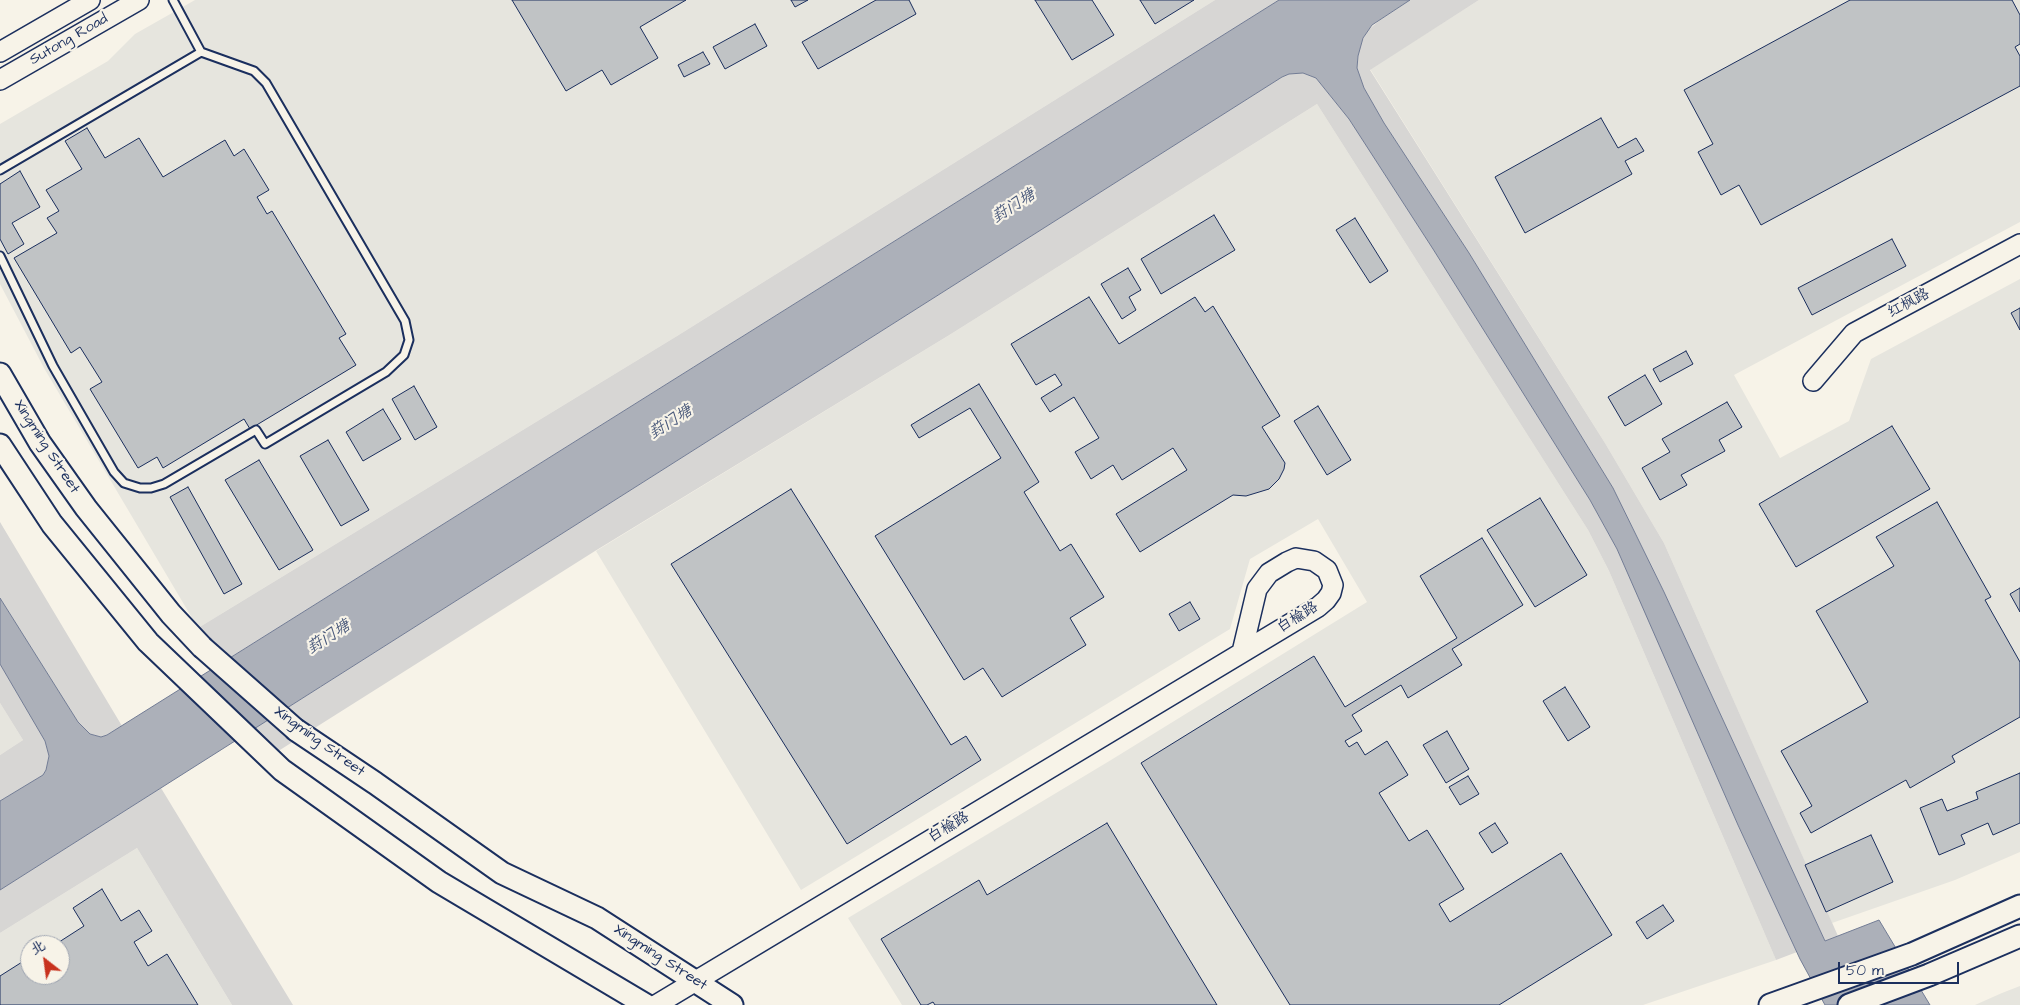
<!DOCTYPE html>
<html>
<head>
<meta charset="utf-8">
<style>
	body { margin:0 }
	#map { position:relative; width:2020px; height:1005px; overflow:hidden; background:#f7f3e8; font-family:"Architects Daughter","LXGW WenKai TC",sans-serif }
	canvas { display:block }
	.north { position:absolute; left:20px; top:935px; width:50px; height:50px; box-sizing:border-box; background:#f7f3e8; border:1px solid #9fa5b1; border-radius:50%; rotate:330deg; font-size:14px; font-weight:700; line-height:20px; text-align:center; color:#1b2f5e }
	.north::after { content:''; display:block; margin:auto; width:18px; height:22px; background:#c8321e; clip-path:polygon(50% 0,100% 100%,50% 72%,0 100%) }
	.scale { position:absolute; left:1838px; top:962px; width:121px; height:22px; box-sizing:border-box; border:2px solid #1b2f5e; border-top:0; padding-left:6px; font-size:15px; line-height:18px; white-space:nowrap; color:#1b2f5e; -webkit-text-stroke:4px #f7f3e8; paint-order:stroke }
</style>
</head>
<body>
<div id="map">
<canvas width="2020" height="1005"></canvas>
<div class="north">北</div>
<div class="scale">50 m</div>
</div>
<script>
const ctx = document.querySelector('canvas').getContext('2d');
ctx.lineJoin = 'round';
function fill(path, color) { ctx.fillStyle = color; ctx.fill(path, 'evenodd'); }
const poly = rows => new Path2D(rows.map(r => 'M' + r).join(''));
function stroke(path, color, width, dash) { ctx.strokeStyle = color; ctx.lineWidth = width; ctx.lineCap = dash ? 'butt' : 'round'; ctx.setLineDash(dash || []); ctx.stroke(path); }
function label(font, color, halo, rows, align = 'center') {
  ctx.font = font + ' "Architects Daughter","LXGW WenKai TC",sans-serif'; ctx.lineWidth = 4.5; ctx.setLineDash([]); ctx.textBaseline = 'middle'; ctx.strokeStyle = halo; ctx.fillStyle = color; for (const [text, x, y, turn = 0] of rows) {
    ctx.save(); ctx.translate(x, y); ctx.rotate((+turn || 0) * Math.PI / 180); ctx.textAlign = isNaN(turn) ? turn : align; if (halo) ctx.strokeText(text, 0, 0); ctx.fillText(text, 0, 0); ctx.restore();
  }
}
const built = poly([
	[195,0,1215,0,677,336,198,628,44,368,0,284,0,124,108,61,135,34],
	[1479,0,2020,0,2020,222,1734,375,1780,458,1849,421,1871,359,2020,279,2020,852,1955,880,1832,923,1664,543,1605,443,1370,69],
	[1317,104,1588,530,1609,571,1776,960,1643,1005,902,1005,848,918,1111,760,1367,602,1318,519,1250,559,1230,629,801,890,596,551,951,334],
	[0,703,23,740,0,755],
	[137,848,232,1005,0,1005,0,933],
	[30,945,60,945,60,975,30,975],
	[2020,986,2020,1005,1975,1005,2002,993]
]);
const green = poly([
	[1215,0,1279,0,220,664,198,628,677,336],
	[1410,0,1479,0,1370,70,1605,443,1664,543,1838,936,1825,941,1664,592,1613,488,1469,253,1384,123,1361,83,1357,68,1358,56,1360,45,1367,31,1380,20],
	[1303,73,1316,78,1349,119,1433,249,1590,500,1617,549,1643,605,1738,825,1797,952,1776,960,1609,571,1588,530,1317,104,951,334,595,551,272,755,254,729,1282,77,1289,74],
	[0,522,122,726,107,735,101,737,90,734,78,722,0,598],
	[0,664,45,741,49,756,46,770,43,775,0,801,0,755,23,740,0,703],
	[161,788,293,1005,232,1005,137,848,0,933,0,890]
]);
const water = poly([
	[1279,0,1410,0,1372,25,1363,38,1358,56,1357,68,1364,88,1384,123,1469,253,1613,488,1664,592,1825,941,1879,920,1930,1005,1825,1005,1800,959,1738,825,1617,549,1590,500,1433,249,1349,119,1316,78,1303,73,1289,74,1282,77,0,890,0,801,43,775,46,770,49,756,45,741,0,664,0,598,78,722,90,734,101,737,107,735,1279,0]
]);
const building = poly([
	[512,0,686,0,640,27,658,58,611,85,602,70,566,91,512,0],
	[791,0,808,0,795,7,791,0],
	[876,0,909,0,916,14,818,69,802,42,876,0],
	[1035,0,1092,0,1114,35,1072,60,1035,0],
	[1140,0,1194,0,1155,24,1140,0],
	[1850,0,2012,0,2020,15,2020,44,2015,47,2020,56,2020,86,1761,225,1739,185,1721,195,1698,152,1713,144,1684,90,1850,0],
	[755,24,767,46,725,69,713,47,755,24],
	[703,52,710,64,684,77,678,65,703,52],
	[1601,118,1618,148,1636,138,1644,151,1625,161,1632,174,1525,233,1495,177,1601,118],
	[87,128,105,158,139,138,163,177,225,140,234,156,244,149,269,190,257,197,267,214,272,211,346,334,339,338,356,365,250,429,244,419,163,468,157,457,138,468,90,389,102,382,80,347,71,353,14,258,57,233,47,218,59,211,46,190,82,169,65,141,87,128],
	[20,171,40,207,12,223,24,244,8,254,0,239,0,184,20,171],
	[1214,215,1235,250,1161,294,1141,259,1214,215],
	[1355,218,1388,271,1370,283,1336,230,1355,218],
	[1892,239,1906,266,1812,315,1798,288,1892,239],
	[1128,268,1141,290,1129,297,1136,310,1122,319,1101,284,1128,268],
	[1089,297,1119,344,1195,297,1205,312,1213,306,1280,416,1262,427,1285,463,1284,469,1279,479,1269,489,1246,496,1233,495,1140,552,1116,514,1187,470,1173,448,1122,480,1113,465,1091,479,1075,452,1099,438,1074,397,1050,412,1041,398,1062,385,1055,374,1036,385,1011,344,1089,297],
	[2020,308,2020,330,2011,313,2020,308],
	[1686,351,1693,364,1660,382,1653,369,1686,351],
	[1645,375,1662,404,1625,426,1608,397,1645,375],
	[979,384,1039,482,1024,492,1060,551,1071,544,1104,597,1070,618,1086,645,1002,697,983,668,964,680,875,536,1001,458,970,408,919,438,911,425,979,384],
	[414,386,437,427,415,440,392,399,414,386],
	[1727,402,1742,427,1719,440,1725,451,1681,475,1687,485,1660,500,1642,468,1670,452,1662,439,1727,402],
	[1318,406,1351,460,1327,475,1294,421,1318,406],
	[383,409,401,439,363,461,346,432,383,409],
	[1892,426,1930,489,1796,567,1759,504,1892,426],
	[328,440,369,510,341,526,300,456,328,440],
	[259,460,313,550,279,570,225,480,259,460],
	[188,487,242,584,224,594,170,497,188,487],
	[791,489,951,745,966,736,981,760,847,844,671,564,791,489],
	[1540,498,1587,575,1535,607,1487,530,1540,498],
	[1937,502,1991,597,1985,600,2020,662,2020,717,1952,756,1955,762,1910,788,1906,780,1811,833,1800,813,1812,806,1781,751,1868,702,1816,611,1894,566,1876,537,1937,502],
	[1482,538,1523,605,1452,649,1462,665,1408,698,1401,685,1352,715,1362,731,1345,741,1349,747,1357,742,1365,755,1387,741,1408,775,1379,793,1409,841,1427,830,1464,889,1439,904,1450,922,1561,853,1612,935,1499,1005,1290,1005,1141,763,1314,656,1345,707,1457,638,1420,576,1482,538],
	[2020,588,2020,612,2010,594,2020,588],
	[1190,602,1200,619,1179,631,1169,614,1190,602],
	[1565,687,1590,727,1568,741,1543,701,1565,687],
	[1447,731,1469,769,1446,783,1423,745,1447,731],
	[2020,773,2020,823,1993,835,1988,823,1961,835,1965,844,1939,855,1920,808,1942,799,1947,811,1978,799,1976,792,2020,773],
	[1468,776,1479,794,1460,805,1449,787,1468,776],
	[1107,823,1217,1005,935,1005,933,1002,927,1005,921,1005,881,939,979,880,987,895,1107,823],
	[1495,823,1508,843,1492,853,1479,833,1495,823],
	[1871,835,1893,882,1826,912,1805,865,1871,835],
	[102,889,121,921,139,910,152,931,134,942,148,966,167,954,198,1005,0,1005,0,976,30,957,30,975,60,975,60,945,56,944,84,926,73,908,102,889],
	[1663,905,1674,921,1647,939,1636,922,1663,905]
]);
const lane = poly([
	[0,170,201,52],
	[0,256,53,366,114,472,124,483,140,488,151,488,164,484,256,430,265,444,386,372,404,355,409,340,405,321,266,83,254,71,201,52,173,0]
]);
const secondary = poly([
	[0,52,90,0],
	[0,80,139,0],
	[1813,381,1854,333,2020,244],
	[656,1005,1318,607,1326,600,1331,593,1333,585,1327,570,1314,561,1296,558,1287,562,1269,573,1257,589,1242,652]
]);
const primary = poly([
	[0,374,40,443,86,508,171,614,202,647],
	[0,445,52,524,148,642,282,770,439,882,646,1005],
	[296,730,375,783,502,873,597,918,732,1005],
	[1770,1005,1912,954,2020,906],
	[1849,1005,1929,975,2020,936]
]);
const primaryBridge = poly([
	[202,647,296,730]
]);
const streetNames = [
	["Sutong Road",69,40,-30],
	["红枫路",1909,304,-28],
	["Xingming Street",46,447,57],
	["白榆路",1298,618,-32],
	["Xingming Street",319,742,36],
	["白榆路",949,828,-31],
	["Xingming Street",660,958,33]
];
const waterNames = [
	["葑门塘",1014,207,-32],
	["葑门塘",671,423,-32],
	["葑门塘",329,638,-32]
];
fill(built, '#e6e5de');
fill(green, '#d7d6d4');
fill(water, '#acb0b9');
stroke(water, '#727c95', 1);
fill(building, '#c0c3c5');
stroke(building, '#1b2f5e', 1);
stroke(lane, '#1b2f5e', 11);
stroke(secondary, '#1b2f5e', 22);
stroke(primary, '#1b2f5e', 25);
stroke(lane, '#f7f3e8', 7);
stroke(secondary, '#f7f3e8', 19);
stroke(primary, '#f7f3e8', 21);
stroke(primaryBridge, '#1b2f5e', 25, []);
stroke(primaryBridge, '#f7f3e8', 21);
label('15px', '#1b2f5e', '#f7f3e8', streetNames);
label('italic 16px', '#465679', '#f7f3e8', waterNames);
</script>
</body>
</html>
